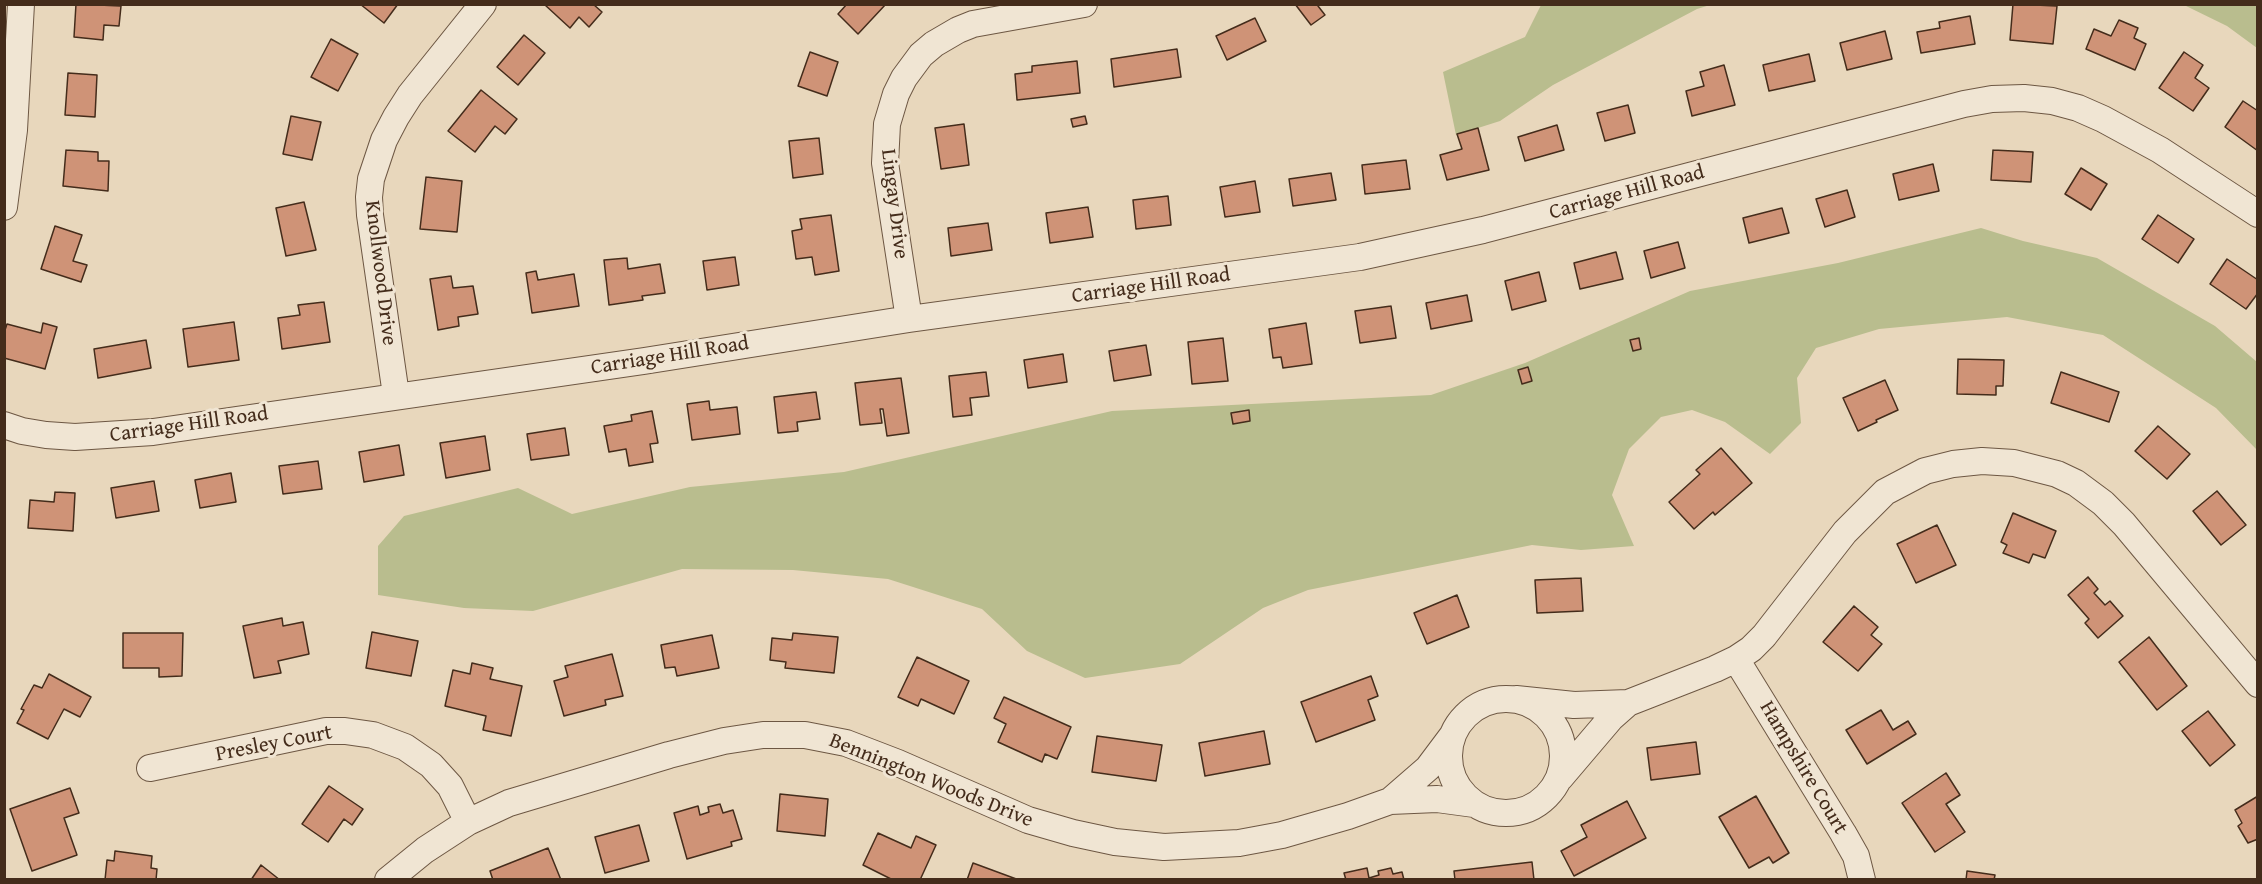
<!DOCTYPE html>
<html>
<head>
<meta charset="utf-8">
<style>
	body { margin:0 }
	#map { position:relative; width:2262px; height:884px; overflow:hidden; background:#e8d7bc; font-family:"Gentium Book Plus",serif }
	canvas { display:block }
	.frame { position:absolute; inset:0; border:6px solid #442c1b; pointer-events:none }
</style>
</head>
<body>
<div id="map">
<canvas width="2262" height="884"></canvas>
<div class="frame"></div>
</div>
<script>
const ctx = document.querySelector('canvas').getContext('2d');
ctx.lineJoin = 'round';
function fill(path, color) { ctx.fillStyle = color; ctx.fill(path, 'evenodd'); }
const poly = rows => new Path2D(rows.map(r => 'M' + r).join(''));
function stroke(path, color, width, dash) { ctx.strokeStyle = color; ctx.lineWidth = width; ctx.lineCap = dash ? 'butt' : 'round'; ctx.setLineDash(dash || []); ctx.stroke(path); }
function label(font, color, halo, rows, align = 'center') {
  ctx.font = font + ' "Gentium Book Plus",serif'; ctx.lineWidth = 6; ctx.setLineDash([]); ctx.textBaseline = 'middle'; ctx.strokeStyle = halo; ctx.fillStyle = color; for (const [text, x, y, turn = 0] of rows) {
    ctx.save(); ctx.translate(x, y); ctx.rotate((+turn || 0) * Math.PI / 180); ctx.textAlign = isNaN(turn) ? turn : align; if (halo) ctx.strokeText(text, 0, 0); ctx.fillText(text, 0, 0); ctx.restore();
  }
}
const green = poly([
	[1541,5,1710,5,1697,9,1553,85,1500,121,1456,135,1443,72,1525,37],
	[2184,5,2257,5,2257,48,2227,26],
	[1981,228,2023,241,2097,258,2215,326,2257,362,2257,450,2216,408,2103,335,2007,317,1879,329,1816,348,1797,378,1801,423,1770,454,1725,422,1692,410,1661,417,1629,449,1612,495,1634,546,1581,550,1532,545,1308,590,1263,608,1180,664,1085,678,1027,651,982,609,888,579,793,570,682,569,533,611,464,608,378,595,378,546,404,516,518,488,572,514,690,487,844,472,1112,411,1431,395,1525,363,1690,291,1838,263]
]);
const building = poly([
	[76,4,121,6,119,26,104,25,103,40,74,37,76,4],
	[360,4,398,4,384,23,360,4],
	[593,4,602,12,589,27,579,17,570,28,545,5,593,4],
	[847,4,886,4,858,34,838,14,847,4],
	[1295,4,1321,4,1318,6,1325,15,1311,25,1295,4],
	[2013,4,2057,6,2053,44,2010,40,2013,4],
	[1970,16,1975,44,1921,53,1917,32,1940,28,1939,22,1970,16],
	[1255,18,1266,41,1227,60,1216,36,1255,18],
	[2119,20,2138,28,2134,38,2146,44,2135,70,2086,49,2094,29,2111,36,2119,20],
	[1885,31,1892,59,1847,70,1840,43,1885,31],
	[524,35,545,53,518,85,497,67,524,35],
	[331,39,358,54,338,91,311,77,331,39],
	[1177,49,1181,77,1114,87,1111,59,1177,49],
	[810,52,838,62,827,96,798,86,810,52],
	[2184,52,2203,65,2195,78,2209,88,2193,111,2159,88,2184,52],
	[1809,54,1815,81,1769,91,1763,65,1809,54],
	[1077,61,1080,93,1017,100,1015,74,1032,72,1032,66,1077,61],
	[1724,65,1735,105,1692,116,1686,91,1704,86,1700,72,1724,65],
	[68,73,97,75,95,117,65,115,68,73],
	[481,90,517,119,505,134,495,126,475,152,448,131,481,90],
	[2243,101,2258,111,2258,151,2225,127,2243,101],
	[1628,105,1635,133,1605,141,1597,113,1628,105],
	[291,116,321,122,312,160,283,154,291,116],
	[1085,116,1087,124,1073,127,1071,119,1085,116],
	[964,124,969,165,941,169,935,128,964,124],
	[1557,125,1564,150,1525,161,1518,137,1557,125],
	[1478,128,1489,170,1447,180,1440,155,1462,149,1457,134,1478,128],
	[819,138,823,174,793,178,789,141,819,138],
	[66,150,98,152,98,161,109,161,108,191,63,186,66,150],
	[1993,150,2033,152,2031,182,1991,180,1993,150],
	[1406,160,1410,189,1365,194,1362,165,1406,160],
	[1933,164,1939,191,1899,200,1893,174,1933,164],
	[2081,168,2107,184,2091,210,2065,194,2081,168],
	[1331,173,1336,200,1293,206,1289,179,1331,173],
	[426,177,462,181,457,232,420,229,426,177],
	[1255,181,1260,212,1225,217,1220,187,1255,181],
	[1847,190,1855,217,1825,227,1816,199,1847,190],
	[1168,196,1171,225,1136,229,1133,200,1168,196],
	[304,202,316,250,286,256,276,208,304,202],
	[1088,207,1093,237,1050,243,1046,213,1088,207],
	[1782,208,1789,233,1749,243,1743,218,1782,208],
	[831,215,839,271,815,275,812,257,796,259,792,231,802,229,800,219,831,215],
	[2158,215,2194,239,2178,263,2142,239,2158,215],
	[988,223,992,250,951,256,948,228,988,223],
	[55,226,82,235,73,261,87,265,81,282,41,269,55,226],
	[1678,242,1685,268,1651,278,1644,251,1678,242],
	[1616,252,1623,279,1580,289,1574,263,1616,252],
	[735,257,739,285,707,290,703,261,735,257],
	[627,258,628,269,660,264,665,293,642,296,643,300,609,305,604,260,627,258],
	[2227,259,2258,280,2258,293,2246,309,2210,284,2227,259],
	[536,271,538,280,574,274,579,306,532,313,526,273,536,271],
	[1539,272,1546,301,1512,310,1505,281,1539,272],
	[451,276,453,288,473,286,478,314,458,317,459,326,438,330,430,279,451,276],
	[1467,295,1472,321,1431,329,1426,303,1467,295],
	[324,302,330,342,282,349,278,318,300,315,298,305,324,302],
	[1391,306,1396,338,1360,343,1355,311,1391,306],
	[234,322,239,360,188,367,183,329,234,322],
	[43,323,57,327,45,369,4,358,4,333,7,324,41,333,43,323],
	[1306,323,1312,364,1283,368,1281,357,1273,358,1269,329,1306,323],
	[1223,338,1228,381,1192,384,1188,342,1223,338],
	[1639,338,1641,349,1633,351,1630,340,1639,338],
	[146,340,151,368,98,378,94,349,146,340],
	[1146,345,1151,375,1114,381,1109,351,1146,345],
	[1063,354,1067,382,1028,388,1024,360,1063,354],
	[1958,359,2004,360,2003,386,1996,386,1996,395,1957,394,1958,359],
	[1528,367,1532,381,1522,384,1518,370,1528,367],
	[986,372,989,396,970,398,972,415,953,417,949,376,986,372],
	[2061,372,2119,392,2109,422,2051,403,2061,372],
	[901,378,909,433,887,436,883,409,880,409,882,423,860,425,855,383,901,378],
	[1885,380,1898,410,1876,420,1877,422,1858,431,1843,398,1885,380],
	[816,392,820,419,797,422,798,431,778,433,774,397,816,392],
	[709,401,710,410,737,407,740,434,692,440,687,404,709,401],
	[1249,410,1250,421,1233,424,1231,413,1249,410],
	[652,411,658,443,650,444,653,462,629,466,626,449,609,452,604,426,632,421,631,415,652,411],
	[2158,426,2190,454,2167,479,2135,451,2158,426],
	[565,428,569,455,531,460,527,434,565,428],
	[485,436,490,470,446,478,440,443,485,436],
	[399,445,404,475,364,482,359,452,399,445],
	[1721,448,1752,483,1715,515,1713,512,1694,529,1669,502,1700,474,1696,470,1721,448],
	[318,461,322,489,283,494,279,466,318,461],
	[231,473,236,502,200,508,195,480,231,473],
	[154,481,159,511,116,518,111,488,154,481],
	[2217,491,2246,525,2221,545,2193,511,2217,491],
	[55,492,75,493,73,531,28,528,30,500,54,502,55,492],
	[2013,513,2056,531,2045,558,2033,554,2029,563,2003,553,2007,545,2001,542,2013,513],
	[1937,525,1956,565,1916,583,1897,544,1937,525],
	[2088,577,2098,589,2094,593,2105,605,2110,601,2123,616,2098,638,2085,623,2089,619,2068,595,2088,577],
	[1581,578,1583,611,1537,613,1535,580,1581,578],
	[1457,595,1469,627,1427,644,1414,613,1457,595],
	[1854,606,1878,627,1871,635,1882,644,1858,671,1823,642,1854,606],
	[282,618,283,626,303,622,309,654,278,661,281,673,254,678,243,626,282,618],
	[372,632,418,641,411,676,366,668,372,632],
	[123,633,183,633,182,676,159,677,159,668,123,668,123,633],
	[793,633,838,637,834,673,785,668,786,662,770,660,772,638,792,640,793,633],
	[712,635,719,668,677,676,675,667,665,668,661,645,712,635],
	[2149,637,2187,686,2157,710,2119,662,2149,637],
	[612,654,623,696,605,700,606,705,564,716,554,681,568,677,565,666,612,654],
	[917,657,969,681,954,714,921,699,918,706,898,697,917,657],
	[472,663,493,668,490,679,522,686,511,736,483,730,486,716,445,706,453,670,470,674,472,663],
	[49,674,91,697,80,717,64,709,48,739,17,723,24,710,21,709,34,685,42,688,49,674],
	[1371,676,1378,696,1368,700,1375,720,1316,742,1301,702,1371,676],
	[1004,697,1071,727,1057,759,1045,754,1042,762,998,742,1006,724,994,718,1004,697],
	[1881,710,1893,730,1908,721,1916,734,1867,764,1846,730,1881,710],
	[2208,711,2235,745,2210,766,2182,731,2208,711],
	[1264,731,1270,764,1205,776,1199,743,1264,731],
	[1097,736,1162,745,1156,781,1092,772,1097,736],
	[1696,742,1700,774,1651,780,1647,748,1696,742],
	[1946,773,1960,795,1946,804,1965,832,1935,852,1902,803,1946,773],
	[329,786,363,809,352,825,344,819,328,842,302,824,329,786],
	[70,788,79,813,64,818,77,855,32,871,10,809,70,788],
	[780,794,828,799,825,836,777,831,780,794],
	[1756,796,1789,853,1773,863,1769,857,1749,868,1719,817,1756,796],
	[2258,796,2258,839,2248,843,2238,826,2242,823,2235,810,2258,796],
	[1627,801,1646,838,1574,876,1561,851,1587,837,1581,825,1627,801],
	[720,804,723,813,733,810,742,839,731,842,732,846,687,859,674,813,698,806,700,815,709,812,708,807,720,804],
	[639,825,649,861,605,873,595,837,639,825],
	[878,833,911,848,916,836,936,845,920,880,893,880,863,865,878,833],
	[548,848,561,880,493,880,490,871,548,848],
	[115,851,152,856,151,868,157,869,156,880,105,880,107,860,114,861,115,851],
	[1532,862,1534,880,1455,880,1454,871,1532,862],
	[973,863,1019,880,967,880,973,863],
	[261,865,280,880,251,880,261,865],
	[1367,868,1369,878,1379,875,1378,871,1391,868,1393,874,1402,872,1404,880,1346,880,1344,873,1367,868],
	[1967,871,1995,875,1994,880,1966,880,1967,871]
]);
const minor = poly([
	[4,207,14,130,21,4],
	[909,319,885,163,887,124,896,94,904,78,921,55,934,44,958,30,973,24,1084,4],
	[396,395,370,215,369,197,371,179,384,140,396,117,410,95,483,4],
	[4,425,22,431,46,435,75,437,153,432,644,361,909,319,1360,257,1483,230,1964,104,1992,99,2024,98,2052,101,2078,108,2103,119,2160,150,2258,214],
	[1736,659,1843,833,1856,856,1862,880],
	'1449 756a57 57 0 1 1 114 0a57 57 0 1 1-114 0Z',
	[1516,699,1574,705,1628,703,1715,669,1736,659,1751,649,1764,636,1845,532,1885,492,1925,471,1953,464,1982,461,2014,463,2057,474,2076,483,2103,503,2124,524,2258,684],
	[150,768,326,731,345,731,373,735,405,747,431,765,450,786,468,822],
	[1560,778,1611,718,1628,703],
	[1390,801,1437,799,1474,804],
	[388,880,425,850,468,822,509,803,669,755,724,741,763,735,805,735,846,743,898,763,1028,820,1073,833,1115,842,1164,847,1239,843,1282,835,1348,816,1390,801,1428,768,1452,736]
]);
const streetNames = [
	["Carriage Hill Road",1627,193,-15],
	["Lingay Drive",894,204,83],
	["Knollwood Drive",380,273,83],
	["Carriage Hill Road",1151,286,-8],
	["Carriage Hill Road",670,356,-9],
	["Carriage Hill Road",189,425,-8],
	["Presley Court",274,744,-11],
	["Hampshire Court",1803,768,59],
	["Bennington Woods Drive",931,781,22]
];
fill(green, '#b9bd8e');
fill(building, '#cf9377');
stroke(building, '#442c1b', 1.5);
stroke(minor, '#6d5743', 28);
stroke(minor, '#f0e5d3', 26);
label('21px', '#442c1b', '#f0e5d3', streetNames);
</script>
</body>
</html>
